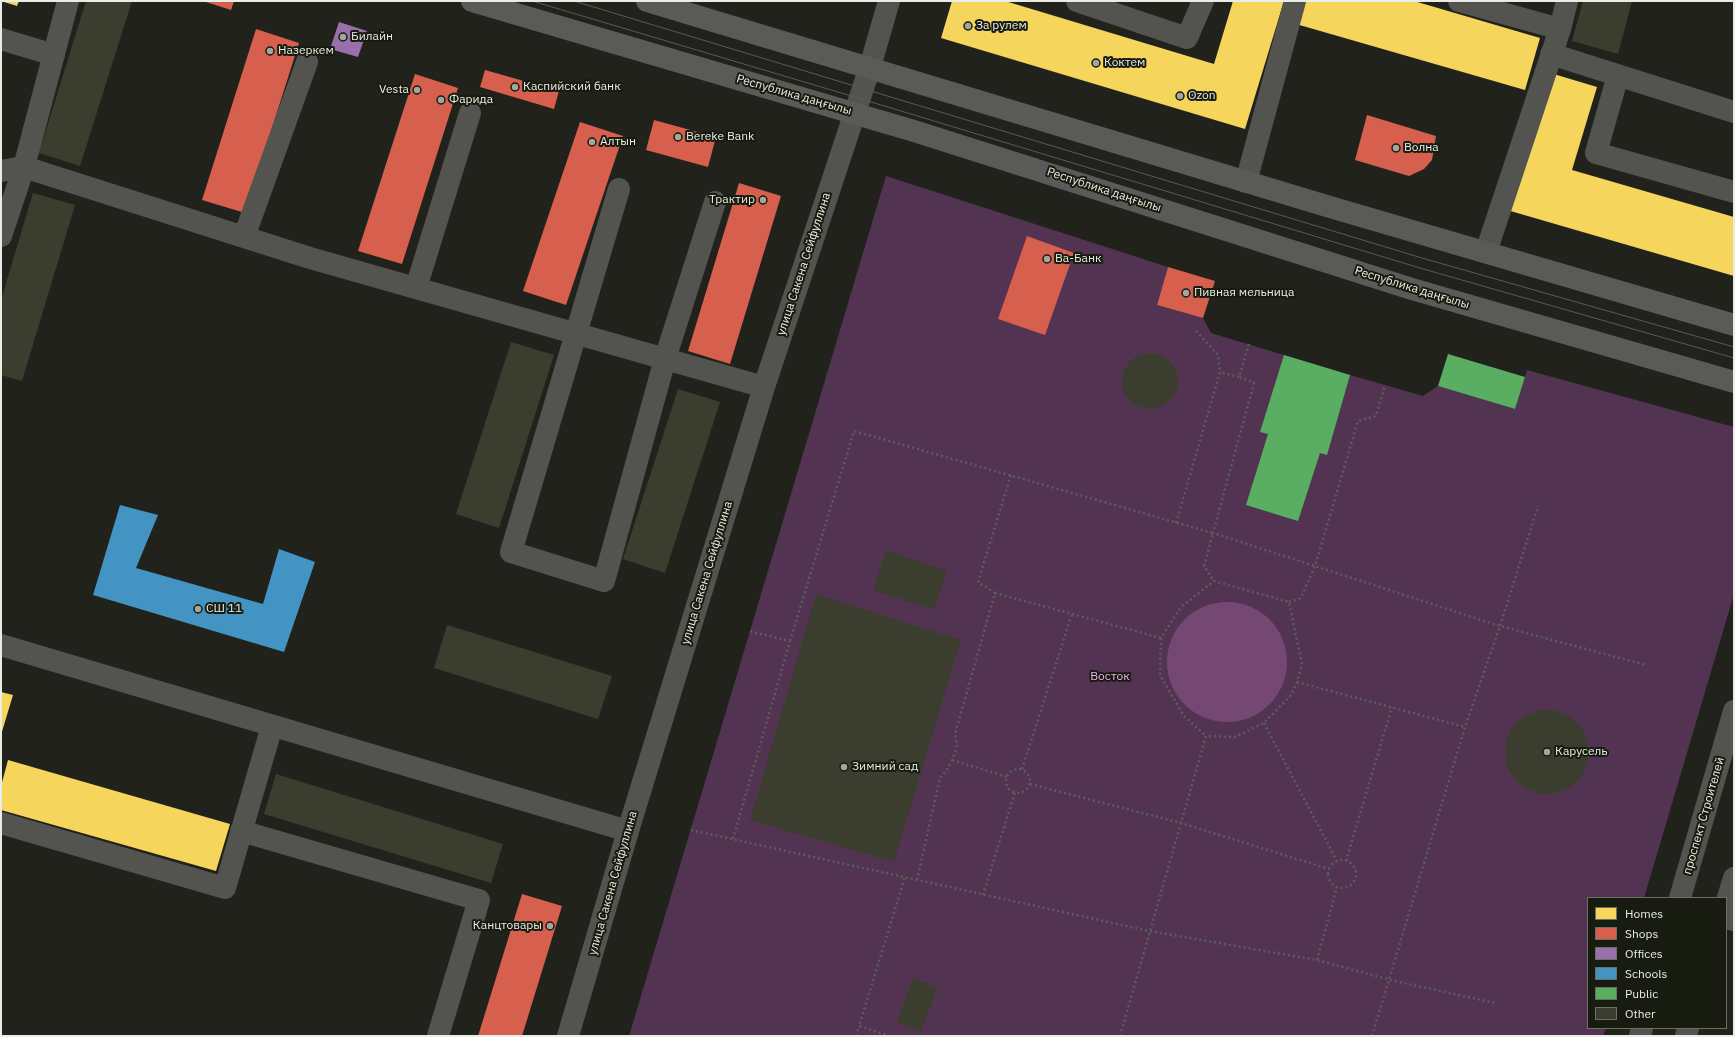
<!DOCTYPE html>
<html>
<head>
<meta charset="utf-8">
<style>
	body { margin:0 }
	#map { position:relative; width:1735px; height:1037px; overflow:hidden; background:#21221c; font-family:"IBM Plex Sans",sans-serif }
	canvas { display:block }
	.frame { position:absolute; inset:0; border:2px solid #eaede4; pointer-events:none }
	.legend { position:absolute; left:1587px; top:897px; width:140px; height:132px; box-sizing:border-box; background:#181b0f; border:1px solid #6c6f64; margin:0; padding:5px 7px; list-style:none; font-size:12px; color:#eaede4 }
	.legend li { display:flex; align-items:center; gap:8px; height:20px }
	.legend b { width:20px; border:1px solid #6c6f64 }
</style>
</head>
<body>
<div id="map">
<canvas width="1735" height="1037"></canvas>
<div class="frame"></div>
<ul class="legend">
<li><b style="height:11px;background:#f6d55c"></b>Homes</li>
<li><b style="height:11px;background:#d6604d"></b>Shops</li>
<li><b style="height:11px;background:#9970ab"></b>Offices</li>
<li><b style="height:11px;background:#4393c3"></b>Schools</li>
<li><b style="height:11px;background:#5aae61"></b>Public</li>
<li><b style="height:11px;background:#3b3e2e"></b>Other</li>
</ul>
</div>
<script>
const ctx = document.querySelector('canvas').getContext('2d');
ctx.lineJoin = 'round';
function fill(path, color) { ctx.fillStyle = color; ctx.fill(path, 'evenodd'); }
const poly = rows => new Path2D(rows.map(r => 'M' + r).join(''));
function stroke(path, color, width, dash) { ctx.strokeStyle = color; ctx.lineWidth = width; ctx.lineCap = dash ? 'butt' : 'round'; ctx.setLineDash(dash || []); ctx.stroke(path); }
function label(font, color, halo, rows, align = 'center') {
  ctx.font = font + ' "IBM Plex Sans",sans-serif'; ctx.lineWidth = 4; ctx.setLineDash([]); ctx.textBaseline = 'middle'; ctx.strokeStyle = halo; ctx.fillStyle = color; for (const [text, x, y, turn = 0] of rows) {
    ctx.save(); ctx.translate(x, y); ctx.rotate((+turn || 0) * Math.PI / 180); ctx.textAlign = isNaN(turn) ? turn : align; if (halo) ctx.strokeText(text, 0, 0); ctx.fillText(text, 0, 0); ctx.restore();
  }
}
const green = poly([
	[886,176,1168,267,1157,305,1203,318,1211,333,1350,375,1423,396,1438,386,1515,409,1527,370,1734,427,1734,594,1644,898,1588,898,1588,1028,1606,1028,1603,1036,629,1036]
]);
const water = poly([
	'1167 662a60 60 0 1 1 120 0a60 60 0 1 1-120 0Z'
]);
const homes = poly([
	[1,1,19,1,17,6],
	[952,1,1005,1,1214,64,1233,1,1284,1,1245,129,941,38],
	[1302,1,1414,1,1540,38,1525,90,1296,24],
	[1547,72,1597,87,1572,170,1734,217,1734,276,1507,210],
	[1,692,13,695,1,735],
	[8,760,230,824,216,871,1,810,1,786]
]);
const shops = poly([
	[203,1,234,1,231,10],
	[256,29,299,43,245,213,202,200],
	[485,70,559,91,554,109,480,87],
	[415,74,458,88,402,264,358,251],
	[1367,115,1436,136,1432,160,1424,169,1409,176,1355,160],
	[654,120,716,137,708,167,646,150],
	[580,122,623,136,566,305,523,291],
	[739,183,781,196,730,364,688,351],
	[1027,236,1074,253,1045,335,998,319],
	[1168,267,1215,281,1203,318,1157,305],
	[522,894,562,906,522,1036,478,1036]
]);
const offices = poly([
	[339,22,367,31,358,57,330,49]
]);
const schools = poly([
	[120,505,158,515,136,568,263,604,279,549,315,562,284,652,93,595]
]);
const public = poly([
	[1448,354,1525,377,1515,409,1438,386],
	[1284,355,1350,375,1327,455,1320,453,1298,521,1246,505,1268,434,1260,432]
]);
const building = poly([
	[86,1,132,1,80,166,39,153],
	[1583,1,1632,1,1618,54,1572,41],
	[33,193,75,205,22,381,1,375,1,300],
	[511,342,554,355,499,528,456,514],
	'1122 381a28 28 0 1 1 56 0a28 28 0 1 1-56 0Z',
	[678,389,720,402,665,573,623,559],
	[886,550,947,571,934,610,873,590],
	[816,594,961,640,894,862,750,820],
	[447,625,612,676,598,719,434,668],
	'1505 752a42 42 0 1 1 84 0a42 42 0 1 1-84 0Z',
	[276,774,503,844,491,883,264,814],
	[913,978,938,988,921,1032,897,1022]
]);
const path = poly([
	[1196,331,1218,355,1220,372],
	[1249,344,1239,377,1254,383,1213,533,1500,626,1646,665],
	[1176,523,1220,372,1239,377],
	[995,593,978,582,1011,475],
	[1289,602,1301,598,1315,566,1358,421,1376,416,1385,385],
	[790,641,854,431,1213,533,1204,566,1214,581],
	[1297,682,1465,727],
	[1264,723,1337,861],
	[952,760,1007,777],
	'1006 781a12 12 0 1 1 24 0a12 12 0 1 1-24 0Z',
	[1022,769,1072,614],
	[1030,784,1181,823,1329,869],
	[691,830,1149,931,1317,960,1390,980,1495,1003],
	[733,839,790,641,749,631],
	'1328 874a14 14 0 1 1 28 0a14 14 0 1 1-28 0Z',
	[1346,861,1392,707],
	[917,880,940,778,949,767,957,748,955,734,995,593,1161,638],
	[983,895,1015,792],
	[1317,960,1337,887],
	[856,1036,859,1026],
	[890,1036,859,1026,905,877],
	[1120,1036,1206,736,1235,737,1264,723,1291,695,1297,682,1302,664,1289,602,1214,581,1181,607,1161,638,1160,675,1184,716,1206,736],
	[1372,1036,1465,727,1500,626,1538,506]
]);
const minor = poly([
	[1077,1,1187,38,1203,1],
	[1459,1,1560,29,1486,252],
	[1560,29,1567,1],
	[1,39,54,55],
	[1551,54,1734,112],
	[1618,75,1596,153,1734,192],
	[1,171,24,167,68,1],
	[1246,182,1295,1],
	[619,189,511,552,604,581,665,359,715,202],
	[1,236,24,167,310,258,764,387],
	[244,237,307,62],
	[416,288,470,113],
	[1,645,628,831],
	[1,823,225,888,272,726],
	[241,831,479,900,438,1036],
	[1680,898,1734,711],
	[1726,904,1734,878],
	[1726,918,1734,920],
	[568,1036,628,831,764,387,870,67,889,1],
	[1640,1036,1642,1028],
	[1686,1036,1688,1028]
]);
const major = poly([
	[472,1,914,131,1412,289,1734,382],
	[647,1,1330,207,1734,325]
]);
const tram = poly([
	[532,1,858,98,1420,268,1734,358],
	[574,1,1422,258,1734,347]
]);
const markers = [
	[968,26,4,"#a4a69e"],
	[343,37,4,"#a4a69e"],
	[270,51,4,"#a4a69e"],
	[1096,63,4,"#a4a69e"],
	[515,87,4,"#a4a69e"],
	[417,90,4,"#a4a69e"],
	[1180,96,4,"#a4a69e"],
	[441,100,4,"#a4a69e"],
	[678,137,4,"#a4a69e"],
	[592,142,4,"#a4a69e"],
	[1396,148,4,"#a4a69e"],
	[763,200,4,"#a4a69e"],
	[1047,259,4,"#a4a69e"],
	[1186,293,4,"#a4a69e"],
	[198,609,4,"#a4a69e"],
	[1547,752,4,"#a4a69e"],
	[844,767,4,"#a4a69e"],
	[550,926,4,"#a4a69e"]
];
const poiNames = [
	["За рулем",976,26],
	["Билайн",351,37],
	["Назеркем",278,51],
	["Коктем",1104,63],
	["Каспийский банк",523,87],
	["Vesta",409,90,"right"],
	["Ozon",1188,96],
	["Фарида",449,100],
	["Bereke Bank",686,137],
	["Алтын",600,142],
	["Волна",1404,148],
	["Трактир",755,200,"right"],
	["Ва-Банк",1055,259],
	["Пивная мельница",1194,293],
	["СШ 11",206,609],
	["Карусель",1555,752],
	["Зимний сад",852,767],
	["Канцтовары",542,926,"right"]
];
const streetNames = [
	["Республика даңғылы",794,95,16],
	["Республика даңғылы",1104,190,18],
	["улица Сакена Сейфуллина",804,264,-72],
	["Республика даңғылы",1412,288,17],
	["улица Сакена Сейфуллина",707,573,-73],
	["проспект Строителей",1704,816,-74],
	["улица Сакена Сейфуллина",613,883,-74]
];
const parkNames = [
	["Восток",1110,677]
];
fill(green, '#523452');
fill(water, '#744873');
fill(homes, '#f6d55c');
fill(shops, '#d6604d');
fill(offices, '#9970ab');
fill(schools, '#4393c3');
fill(public, '#5aae61');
fill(building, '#3b3e2e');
stroke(path, '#5c5d5a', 2.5, [2, 3]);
stroke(minor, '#535350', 22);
stroke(major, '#5a5b58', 22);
stroke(tram, '#595957', 1);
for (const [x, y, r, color] of markers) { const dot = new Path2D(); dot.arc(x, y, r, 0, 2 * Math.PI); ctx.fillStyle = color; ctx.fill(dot); stroke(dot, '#181b0f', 1.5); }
label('12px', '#eaede4', '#181b0f', poiNames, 'left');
label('12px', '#eaede4', '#181b0f', streetNames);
label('12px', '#f4adf3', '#181b0f', parkNames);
</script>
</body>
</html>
